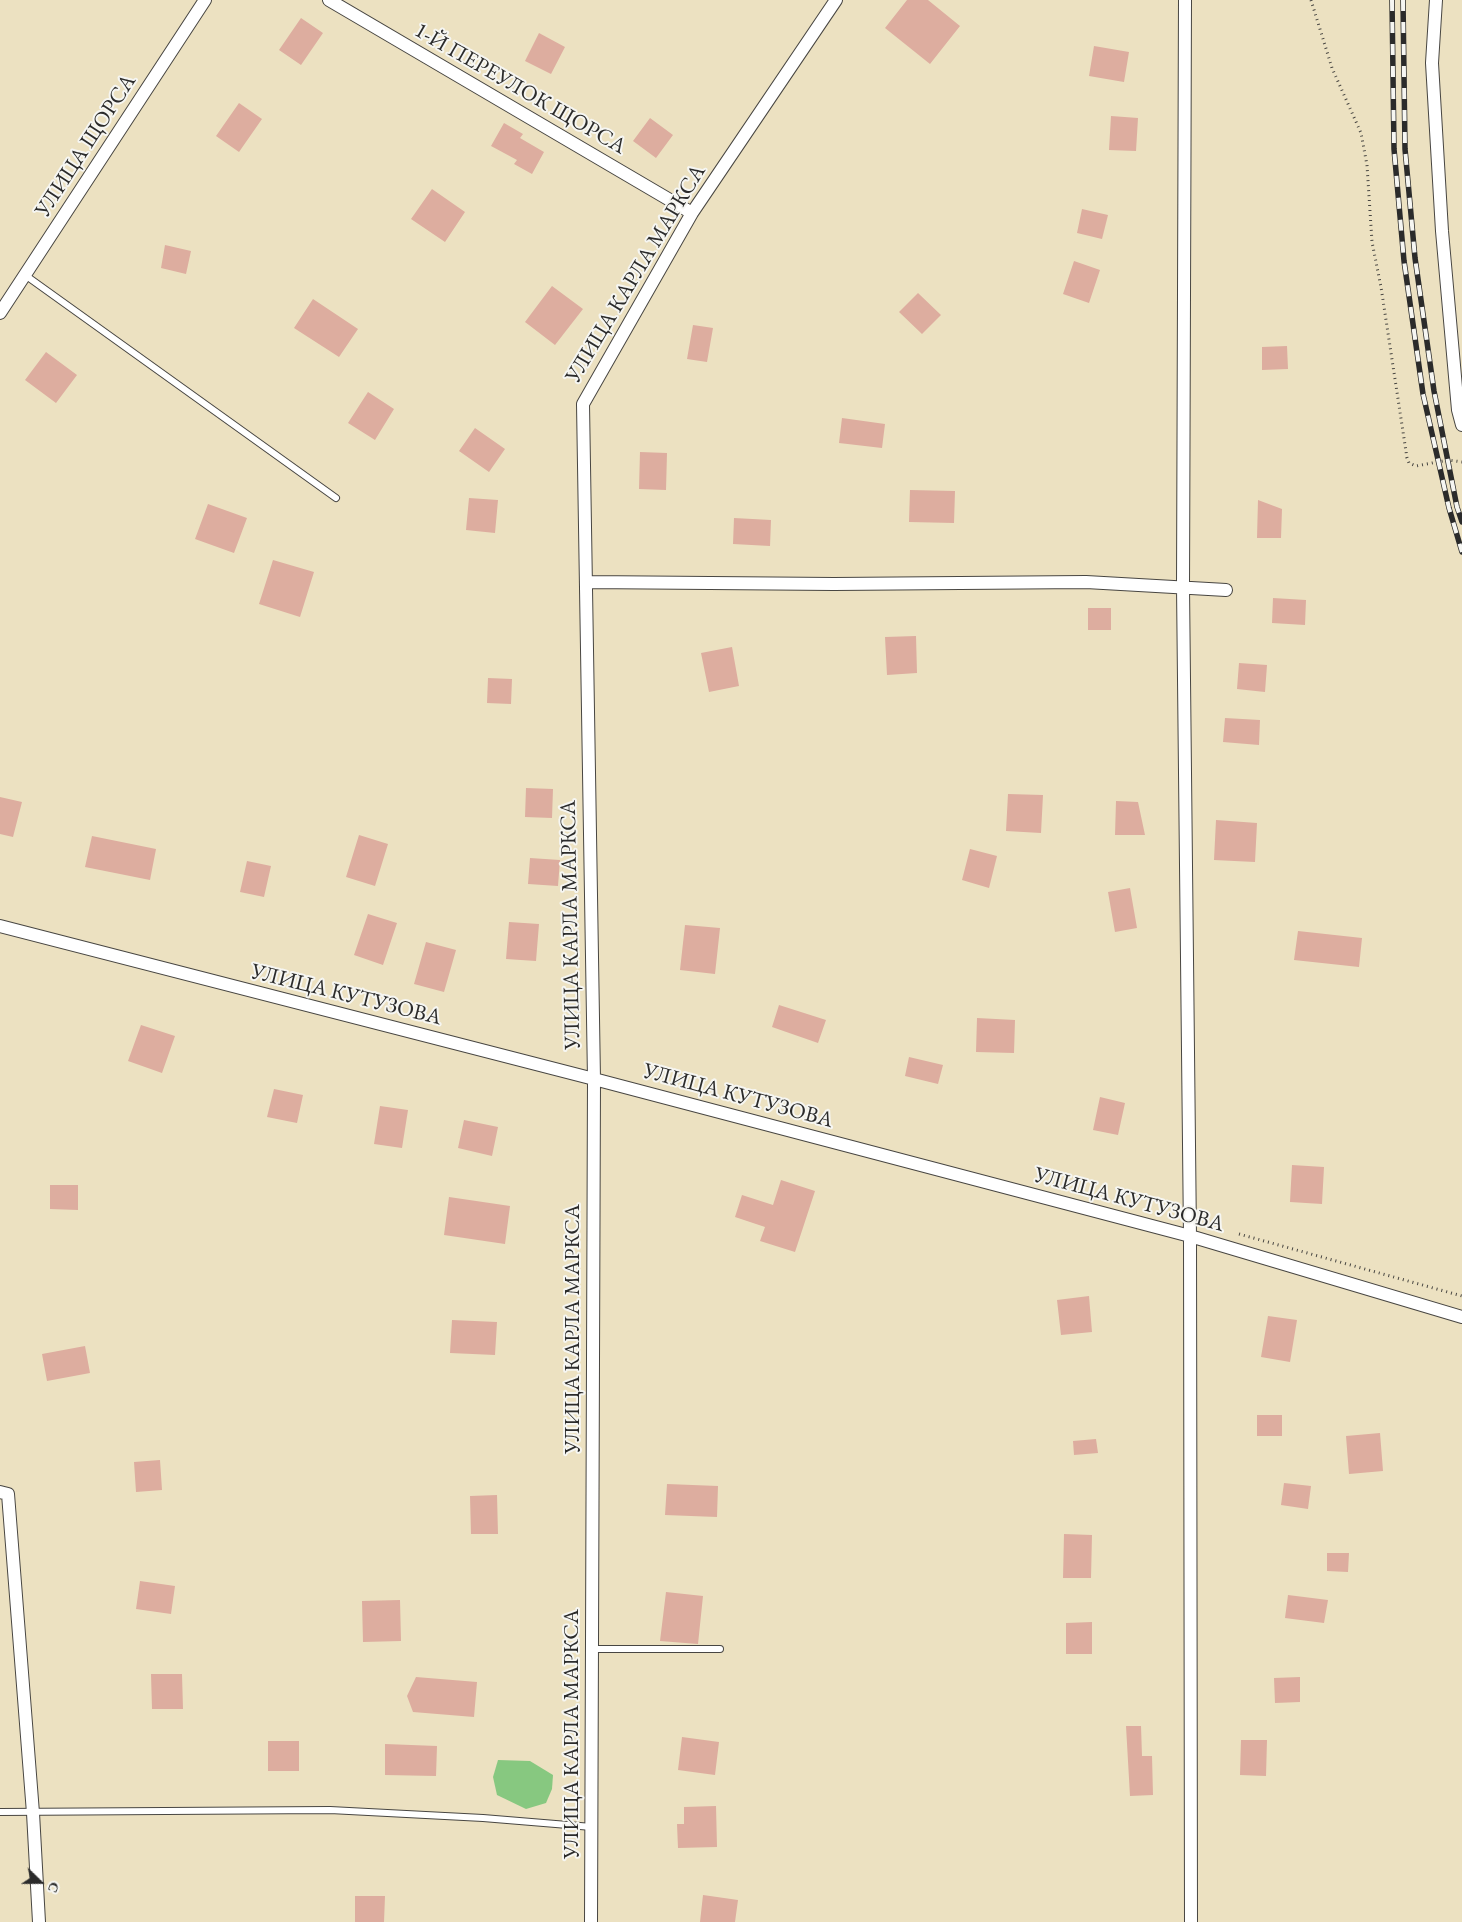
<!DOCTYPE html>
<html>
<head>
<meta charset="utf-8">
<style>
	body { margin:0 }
	#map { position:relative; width:1462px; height:1922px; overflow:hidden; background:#ece1c1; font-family:"EB Garamond",serif }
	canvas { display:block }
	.north { position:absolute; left:15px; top:1857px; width:50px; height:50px; -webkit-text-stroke:4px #f6f6f2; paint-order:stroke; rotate:112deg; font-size:14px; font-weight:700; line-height:20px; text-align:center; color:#2b2b2b }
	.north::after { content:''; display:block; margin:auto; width:18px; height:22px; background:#2b2b2b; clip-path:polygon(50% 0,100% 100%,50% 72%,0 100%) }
</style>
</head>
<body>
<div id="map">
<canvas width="1462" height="1922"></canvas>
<div class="north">С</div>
</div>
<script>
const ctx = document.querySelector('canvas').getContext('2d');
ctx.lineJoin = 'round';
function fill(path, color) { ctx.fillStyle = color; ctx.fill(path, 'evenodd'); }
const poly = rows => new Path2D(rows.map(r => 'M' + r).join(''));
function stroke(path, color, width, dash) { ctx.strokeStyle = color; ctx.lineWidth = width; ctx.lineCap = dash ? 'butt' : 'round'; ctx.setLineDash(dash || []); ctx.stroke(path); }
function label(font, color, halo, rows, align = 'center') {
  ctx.font = font + ' "EB Garamond",serif'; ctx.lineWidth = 4; ctx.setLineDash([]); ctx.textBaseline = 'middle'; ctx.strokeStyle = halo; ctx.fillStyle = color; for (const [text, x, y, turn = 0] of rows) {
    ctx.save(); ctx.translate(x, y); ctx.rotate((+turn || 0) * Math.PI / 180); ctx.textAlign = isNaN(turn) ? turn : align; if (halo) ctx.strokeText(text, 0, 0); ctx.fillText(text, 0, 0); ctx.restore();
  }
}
const green = poly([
	[498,1760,530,1761,553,1775,552,1789,546,1803,526,1809,497,1795,493,1777]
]);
const building = poly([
	[907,0,928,0,960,26,930,64,885,28],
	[301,18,323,33,301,65,279,50],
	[539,33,565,47,551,74,525,61],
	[1094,46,1129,52,1124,82,1089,76],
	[239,103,262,119,239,152,216,136],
	[1111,116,1138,118,1136,151,1109,150],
	[650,118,673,135,656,158,633,141],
	[504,123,523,134,520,138,544,152,532,174,514,164,517,160,491,146],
	[432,189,465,212,445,242,411,219],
	[1082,209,1108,215,1102,239,1077,233],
	[165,245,191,251,186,274,161,268],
	[1074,261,1100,270,1089,303,1063,294],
	[552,286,583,309,555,345,525,322],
	[918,293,941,315,922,334,899,312],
	[313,299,358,329,339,357,294,328],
	[693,325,713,328,707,362,687,359],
	[1287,346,1288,369,1262,370,1262,347],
	[46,352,77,375,56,403,25,380],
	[368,392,394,409,375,440,348,423],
	[842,418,885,424,882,448,839,443],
	[475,428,505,449,489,472,459,451],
	[640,452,667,453,666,490,639,489],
	[910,490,955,491,954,523,909,522],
	[469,498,498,500,495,533,466,530],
	[1258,500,1282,509,1281,538,1257,538],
	[208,504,247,518,234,553,195,539],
	[734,518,771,520,770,546,733,544],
	[273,560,314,572,300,617,259,604],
	[1273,598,1306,600,1305,625,1272,623],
	[1088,608,1111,608,1111,630,1088,630],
	[916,636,917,673,887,675,885,637],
	[732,647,739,686,709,692,701,653],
	[1239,663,1267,665,1265,692,1237,689],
	[488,678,512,679,511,704,487,703],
	[1225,718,1260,720,1259,745,1223,742],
	[526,788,553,789,552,818,525,817],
	[1008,794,1043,795,1041,833,1006,831],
	[0,797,22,802,13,837,0,834],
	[1116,801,1138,802,1145,835,1115,835],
	[1216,820,1257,823,1255,862,1214,860],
	[359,835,388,844,375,886,346,877],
	[92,836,156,849,150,880,85,867],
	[970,849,997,856,989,888,962,880],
	[530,858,560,860,558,886,528,884],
	[247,861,271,866,264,897,240,892],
	[1130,888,1137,928,1115,932,1108,892],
	[368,914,397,923,383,965,354,955],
	[509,922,539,924,536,961,506,959],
	[685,925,720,928,715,974,680,970],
	[1298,931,1362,938,1359,967,1294,960],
	[426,942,456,950,444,992,414,984],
	[779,1005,826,1020,818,1043,772,1027],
	[977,1018,1015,1020,1014,1053,976,1052],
	[141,1025,175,1036,162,1073,128,1061],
	[909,1057,943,1065,938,1084,905,1076],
	[274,1089,303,1095,297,1123,267,1117],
	[1100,1097,1125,1103,1118,1135,1093,1130],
	[380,1106,408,1110,402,1148,374,1144],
	[464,1120,498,1127,492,1156,458,1148],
	[1292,1165,1324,1167,1322,1204,1290,1202],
	[781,1180,815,1191,795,1252,760,1241,765,1227,735,1217,742,1195,773,1205],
	[50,1185,78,1185,78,1210,50,1209],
	[449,1197,510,1206,505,1244,444,1235],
	[1089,1296,1092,1332,1061,1335,1057,1300],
	[1268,1316,1297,1320,1290,1362,1261,1357],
	[452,1320,497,1322,495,1355,450,1353],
	[85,1346,90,1373,47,1381,42,1354],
	[1257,1415,1282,1415,1282,1436,1257,1436],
	[1380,1433,1383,1471,1349,1474,1346,1436],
	[1096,1439,1098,1453,1074,1455,1073,1441],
	[160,1460,162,1490,136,1492,134,1462],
	[1284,1483,1311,1486,1308,1509,1281,1505],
	[667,1484,718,1486,717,1517,665,1515],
	[497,1495,498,1534,471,1534,470,1496],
	[1064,1534,1092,1535,1091,1578,1063,1578],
	[1327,1553,1349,1553,1348,1572,1327,1571],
	[140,1581,175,1586,171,1614,136,1609],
	[666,1592,703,1596,698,1644,660,1641],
	[1288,1595,1328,1600,1324,1623,1285,1618],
	[400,1600,401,1641,363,1642,362,1601],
	[1092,1622,1092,1654,1066,1654,1066,1623],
	[151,1674,182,1674,183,1709,152,1709],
	[416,1677,477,1682,474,1717,413,1712,407,1696],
	[1300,1677,1300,1702,1275,1703,1274,1678],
	[1126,1726,1141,1726,1142,1756,1152,1756,1153,1795,1130,1796],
	[682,1737,719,1742,715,1775,678,1770],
	[1241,1740,1267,1740,1266,1776,1240,1775],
	[268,1741,299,1741,299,1771,268,1771],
	[385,1744,437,1746,436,1776,385,1775],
	[716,1806,717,1847,678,1848,677,1824,684,1824,684,1807],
	[703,1895,738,1900,735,1922,700,1922],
	[355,1896,385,1896,384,1922,355,1922]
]);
const path = poly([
	[1311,0,1332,68,1361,133,1367,165,1372,242,1381,287,1407,458,1409,463,1416,466,1448,460,1462,462],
	[1239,1234,1462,1296]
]);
const lane = poly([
	[25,275,336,498],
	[592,1649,720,1649],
	[0,1812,330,1810,483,1818,592,1827]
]);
const street = poly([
	[329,0,692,213],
	[1185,0,1183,587,1190,1236,1191,1922],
	[1436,0,1432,63,1442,231,1458,410,1462,425],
	[0,313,205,0],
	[586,582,834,584,1086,582,1226,590],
	[0,926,594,1079,1190,1236,1462,1317],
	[0,1492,8,1494,33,1813,39,1922],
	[591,1922,594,1079,583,404,692,213,836,0]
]);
const rail = poly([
	[1392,0,1394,149,1404,261,1423,394,1449,508,1462,552],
	[1403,0,1405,149,1415,258,1434,391,1457,507,1462,522]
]);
const streetNames = [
	["1-Й ПЕРЕУЛОК ЩОРСА",520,89,30],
	["УЛИЦА ЩОРСА",86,146,-57],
	["УЛИЦА КАРЛА МАРКСА",636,274,-59],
	["УЛИЦА КАРЛА МАРКСА",571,925,-91],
	["УЛИЦА КУТУЗОВА",346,995,14],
	["УЛИЦА КУТУЗОВА",738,1096,15],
	["УЛИЦА КУТУЗОВА",1129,1200,15],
	["УЛИЦА КАРЛА МАРКСА",573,1329,-90],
	["УЛИЦА КАРЛА МАРКСА",572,1734,-90]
];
fill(green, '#87c880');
fill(building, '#ddad9f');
stroke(lane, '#484642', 8);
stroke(street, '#484642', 14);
stroke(path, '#484642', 3, [1, 4]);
stroke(lane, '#fff', 6);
stroke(street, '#fff', 12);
stroke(rail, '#2b2b2b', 5.5);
stroke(rail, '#f6f6f2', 4, [11]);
label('22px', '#2b2b2b', '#f6f6f2', streetNames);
</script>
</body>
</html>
